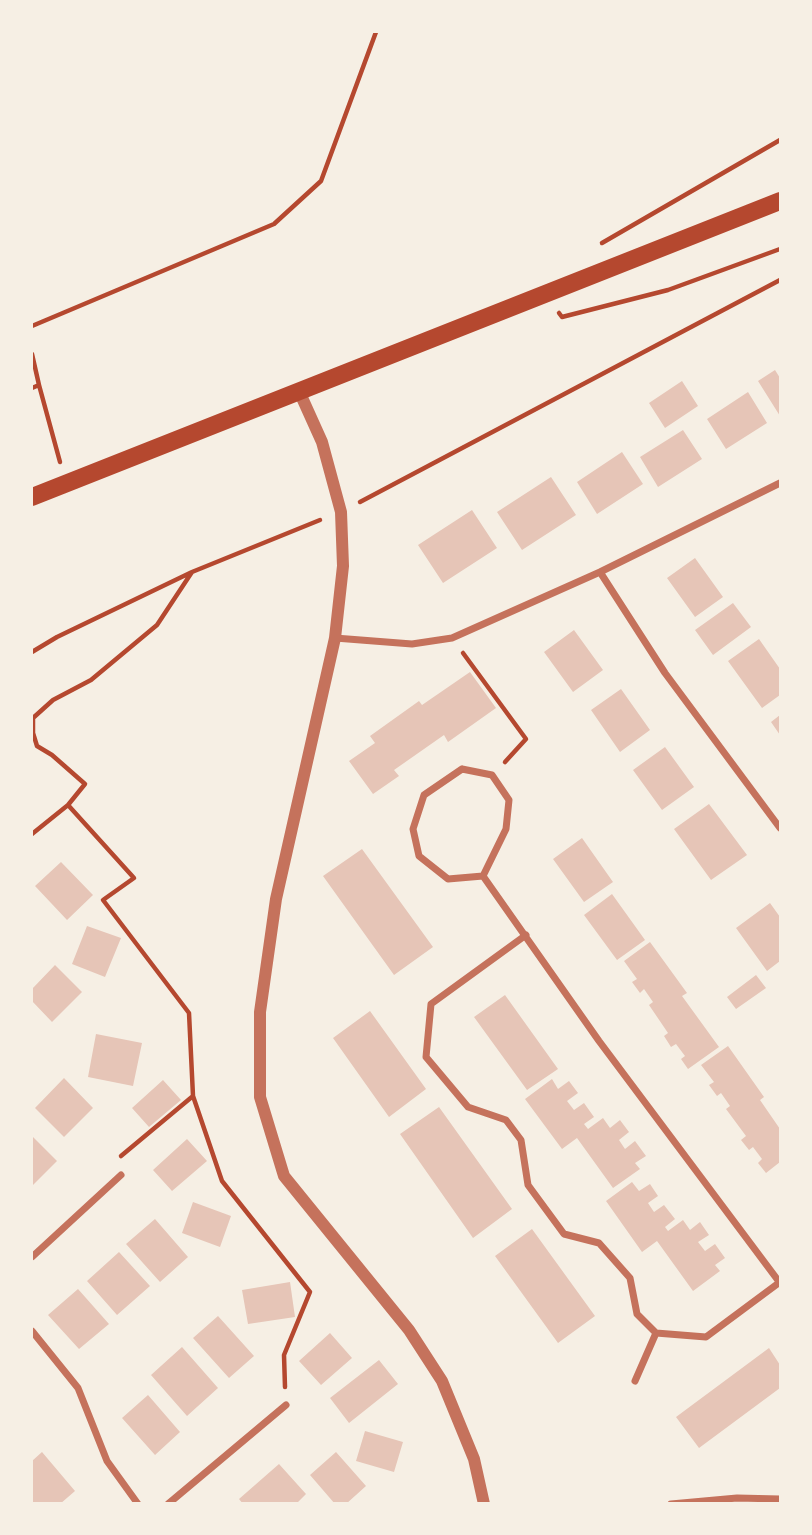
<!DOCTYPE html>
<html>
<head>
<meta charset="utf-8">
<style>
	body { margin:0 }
	#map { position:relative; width:812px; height:1535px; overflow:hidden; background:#f6efe4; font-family:"Asap Condensed",sans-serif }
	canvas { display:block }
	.frame { position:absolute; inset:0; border:33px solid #f6efe4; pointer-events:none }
</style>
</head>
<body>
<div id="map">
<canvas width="812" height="1535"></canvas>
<div class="frame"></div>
</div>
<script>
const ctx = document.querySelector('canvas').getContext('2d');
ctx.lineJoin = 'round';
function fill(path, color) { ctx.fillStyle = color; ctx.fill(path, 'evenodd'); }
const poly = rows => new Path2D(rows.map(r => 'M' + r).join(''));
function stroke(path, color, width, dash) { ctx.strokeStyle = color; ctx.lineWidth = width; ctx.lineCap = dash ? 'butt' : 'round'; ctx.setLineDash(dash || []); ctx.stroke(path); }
const building = poly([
	[775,370,780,378,780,416,758,381],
	[682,381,698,406,665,428,649,403],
	[748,392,767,423,726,449,707,419],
	[683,430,702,459,658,487,640,457],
	[622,452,643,484,597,514,577,482],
	[551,477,576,515,522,550,497,512],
	[472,510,497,548,443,583,418,545],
	[695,558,723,597,695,617,667,578],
	[733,603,751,627,713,655,695,630],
	[574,630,603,670,573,692,544,652],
	[759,639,780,669,780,695,762,708,728,661],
	[470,672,496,708,448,742,444,735,394,770,399,776,373,794,349,761,375,743,370,736,419,701,422,705],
	[621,689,650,730,620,752,591,710],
	[780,715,780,735,771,722],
	[665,747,694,787,662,810,633,770],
	[709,804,747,855,711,880,674,829],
	[582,838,613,882,584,902,553,859],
	[362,849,433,947,394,975,323,876],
	[61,862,93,895,67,920,35,886],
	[612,894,645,940,617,960,584,915],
	[770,903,780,917,780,961,767,971,736,928],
	[87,926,121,938,105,977,72,964],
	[650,942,687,993,682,996,719,1047,688,1069,681,1059,685,1056,676,1044,671,1047,664,1036,668,1033,649,1005,653,1002,644,989,640,993,632,982,637,979,624,961],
	[55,965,82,992,52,1022,32,1001,32,989],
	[756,975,766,988,736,1009,727,997],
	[505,995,558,1069,527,1090,474,1017],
	[370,1011,426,1089,389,1117,333,1038],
	[96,1034,142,1043,133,1086,88,1077],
	[728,1046,764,1097,760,1100,780,1129,780,1162,766,1173,758,1163,762,1159,753,1147,749,1150,741,1140,746,1136,726,1109,730,1106,721,1093,717,1096,709,1085,714,1082,701,1065],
	[64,1078,93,1108,64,1137,35,1108],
	[552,1079,558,1089,569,1081,578,1093,567,1101,574,1110,584,1103,594,1117,584,1124,588,1129,603,1118,610,1128,620,1120,629,1132,619,1140,625,1149,635,1141,646,1156,635,1163,640,1169,613,1188,577,1138,562,1149,525,1099],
	[163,1080,181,1100,149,1127,132,1108],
	[439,1107,512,1209,473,1238,400,1134],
	[32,1136,57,1161,32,1186],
	[187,1139,207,1161,172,1191,153,1170],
	[632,1182,639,1191,650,1184,658,1196,648,1203,654,1212,664,1205,675,1219,665,1227,668,1231,683,1220,690,1230,700,1222,709,1235,698,1242,705,1251,715,1244,725,1258,715,1265,720,1271,693,1291,657,1241,642,1252,606,1201],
	[193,1202,231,1216,220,1247,182,1233],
	[155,1219,188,1257,160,1282,126,1244],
	[532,1229,595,1316,558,1343,495,1256],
	[119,1252,150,1286,117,1315,87,1281],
	[290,1282,295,1317,248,1324,242,1290],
	[78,1289,109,1324,79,1349,48,1315],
	[218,1316,254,1356,229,1378,193,1338],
	[330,1333,352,1358,321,1385,299,1361],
	[182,1347,218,1388,187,1416,151,1375],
	[769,1348,780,1365,780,1388,699,1448,676,1417],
	[379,1360,398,1384,349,1423,330,1398],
	[148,1395,180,1432,155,1455,122,1418],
	[365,1431,403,1442,394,1472,356,1461],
	[42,1452,75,1491,60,1504,32,1504,32,1461],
	[336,1452,366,1486,346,1504,335,1504,310,1475],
	[279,1464,306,1494,296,1504,243,1504,239,1499]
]);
const path = poly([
	[602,243,780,140],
	[559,313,562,317,668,290,780,249],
	[32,326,274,224,321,181,376,32],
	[32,354,39,385,32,388],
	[39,385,60,462],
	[360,502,780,280],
	[192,572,157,625,91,680,53,700,33,718,33,733,37,746,52,755,85,784,68,805,134,878,103,900,189,1013,193,1096,222,1181,310,1292,284,1355,285,1387],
	[32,652,57,637,192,572,320,520],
	[463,653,526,739,505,762],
	[32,834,68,805],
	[121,1156,193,1096]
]);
const minor = poly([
	[600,572,665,673,780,828],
	[335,638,412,644,452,638,600,572,780,483],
	[462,769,492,775,509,800,506,829,483,876,448,879,419,856,413,829,424,795,462,769],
	[483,876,599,1041,780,1283],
	[526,935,431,1004,426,1057,468,1107,506,1120,521,1140,528,1185,564,1234,599,1243,630,1278,637,1314,656,1333,706,1337,780,1282],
	[32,1257,121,1175],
	[32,1331,78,1388,107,1461,138,1504],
	[635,1381,656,1333],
	[168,1504,286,1405],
	[671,1504,737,1498,780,1499]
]);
const tertiary = poly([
	[299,391,322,442,341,512,343,566,335,638,276,899,260,1012,260,1097,284,1176,409,1330,442,1381,474,1459,484,1504]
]);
const primary = poly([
	[32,497,780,201]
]);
fill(building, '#e6c5b7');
stroke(path, '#b5482f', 4.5);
stroke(minor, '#c5725c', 7);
stroke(tertiary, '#c5725c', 12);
stroke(primary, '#b5482f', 18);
</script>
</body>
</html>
